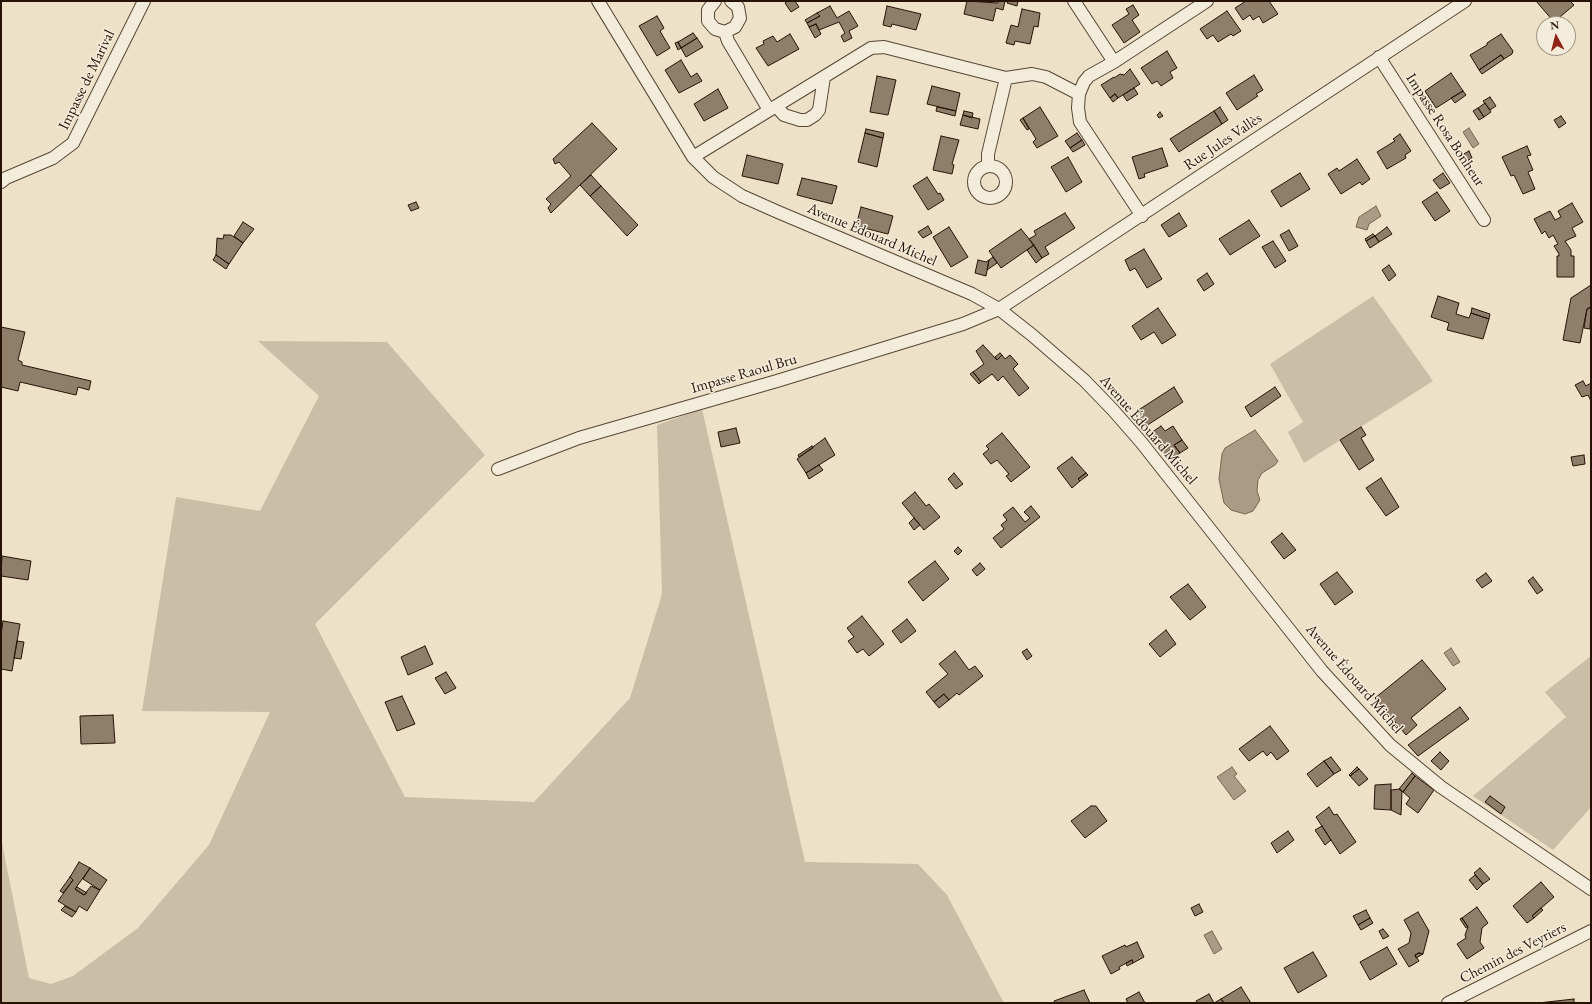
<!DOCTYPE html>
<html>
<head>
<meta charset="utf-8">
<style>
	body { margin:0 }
	#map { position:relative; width:1592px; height:1004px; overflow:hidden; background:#ede1c7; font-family:"EB Garamond",serif }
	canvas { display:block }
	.frame { position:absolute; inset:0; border:2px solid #271305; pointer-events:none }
	.north { position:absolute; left:1536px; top:16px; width:40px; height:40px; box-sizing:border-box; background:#f3ecdb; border:1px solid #a19585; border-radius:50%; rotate:353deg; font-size:11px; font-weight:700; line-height:16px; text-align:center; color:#271305 }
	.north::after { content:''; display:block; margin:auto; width:14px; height:18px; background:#8f2418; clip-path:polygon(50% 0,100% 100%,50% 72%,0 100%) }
</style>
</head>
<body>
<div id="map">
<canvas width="1592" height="1004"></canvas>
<div class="frame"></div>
<div class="north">N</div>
</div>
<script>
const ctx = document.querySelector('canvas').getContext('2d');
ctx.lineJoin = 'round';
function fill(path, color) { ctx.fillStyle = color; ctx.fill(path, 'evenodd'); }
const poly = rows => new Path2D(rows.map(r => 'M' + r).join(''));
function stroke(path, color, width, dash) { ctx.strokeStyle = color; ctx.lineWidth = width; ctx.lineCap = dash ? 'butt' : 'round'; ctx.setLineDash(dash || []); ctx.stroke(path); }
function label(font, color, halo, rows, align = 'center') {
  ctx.font = font + ' "EB Garamond",serif'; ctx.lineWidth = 3; ctx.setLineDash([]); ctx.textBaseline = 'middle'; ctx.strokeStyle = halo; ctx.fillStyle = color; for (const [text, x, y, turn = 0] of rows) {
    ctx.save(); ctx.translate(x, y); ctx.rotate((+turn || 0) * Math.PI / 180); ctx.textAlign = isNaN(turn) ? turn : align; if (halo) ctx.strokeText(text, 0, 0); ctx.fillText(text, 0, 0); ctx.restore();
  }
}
const green = poly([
	[1373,296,1433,381,1304,463,1288,432,1303,422,1270,364],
	[258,341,387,342,485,455,315,624,405,797,534,802,630,698,662,594,657,425,702,409,805,862,918,864,947,895,1004,1003,1,1003,1,838,29,978,51,984,73,976,138,928,209,845,270,712,142,711,176,497,260,511,319,396],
	[1591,656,1591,807,1553,850,1473,796,1566,717,1545,692]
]);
const water = poly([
	[1469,128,1479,144,1473,148,1463,132,1469,128],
	[1376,206,1381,216,1369,224,1367,230,1356,227,1359,217,1376,206],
	[1255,430,1278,461,1275,465,1262,473,1258,480,1257,491,1260,500,1253,511,1245,514,1231,510,1224,503,1219,479,1222,454,1225,448,1255,430],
	[1451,648,1460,662,1453,666,1444,653,1451,648],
	[1232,767,1237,774,1234,776,1246,791,1234,800,1217,777,1232,767],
	[1212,931,1222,949,1214,954,1204,935,1212,931]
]);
const building = poly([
	[788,1,795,1,799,7,791,12,785,3,788,1],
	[967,1,998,3,998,1,1005,1,1003,10,996,8,993,21,964,14,967,1],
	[1008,1,1018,1,1017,6,1007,3,1008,1],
	[1246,1,1269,1,1278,14,1263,23,1259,16,1253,20,1250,15,1243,20,1235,8,1246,1],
	[1536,1,1570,1,1574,5,1554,22,1536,1],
	[1133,5,1139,15,1132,20,1140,32,1124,43,1112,25,1129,14,1126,9,1133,5],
	[830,6,837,18,849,11,858,26,849,31,852,38,844,42,841,36,845,33,839,22,819,30,816,24,809,27,807,23,820,16,817,13,830,6],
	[887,6,921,14,916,30,892,24,891,27,883,25,887,6],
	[1022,9,1040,13,1038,27,1034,26,1030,44,1015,41,1014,45,1006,43,1011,25,1018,27,1022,9],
	[1227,11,1241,31,1233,36,1231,34,1218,42,1213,35,1207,39,1200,29,1227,11],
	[817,13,820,16,807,23,805,20,817,13],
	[657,16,664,28,660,31,670,48,657,56,639,26,657,16],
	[816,24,821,34,815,38,809,27,816,24],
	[693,33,697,38,681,48,678,42,693,33],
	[790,34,799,49,768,66,756,48,764,44,763,41,773,36,777,42,790,34],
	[1501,34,1513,51,1512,54,1504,59,1501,55,1479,70,1470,55,1487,45,1487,43,1501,34],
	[697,38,703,47,686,57,681,48,697,38],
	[678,42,681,48,678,50,675,43,678,42],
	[1167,51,1177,68,1170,72,1173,78,1161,86,1157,81,1152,84,1141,68,1167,51],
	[1501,55,1504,59,1482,74,1479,70,1501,55],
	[681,60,691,77,697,73,702,81,679,93,665,70,681,60],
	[1130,69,1140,84,1118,98,1115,94,1110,98,1101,85,1114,77,1114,78,1120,74,1124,75,1130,69],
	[1451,73,1463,91,1436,108,1425,91,1451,73],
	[1254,75,1263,90,1256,94,1258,96,1237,110,1226,93,1254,75],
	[877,76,896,80,888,115,870,112,877,76],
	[932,86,960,93,956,111,927,104,932,86],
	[1134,88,1138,94,1127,101,1123,95,1134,88],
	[718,89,728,108,704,121,694,104,718,89],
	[1463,91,1466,95,1455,103,1451,98,1463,91],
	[1115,94,1118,98,1113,102,1110,98,1115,94],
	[1490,97,1496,106,1490,110,1483,101,1490,97],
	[1485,103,1491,112,1484,117,1478,108,1485,103],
	[937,107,956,111,955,116,936,111,937,107],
	[1040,107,1058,136,1037,148,1033,142,1036,139,1023,118,1040,107],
	[1220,107,1228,120,1222,124,1214,111,1220,107],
	[1478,108,1484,117,1479,120,1473,111,1478,108],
	[964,111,973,113,972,118,963,115,964,111],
	[1214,111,1222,124,1179,152,1170,139,1214,111],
	[1160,112,1163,116,1159,118,1157,115,1160,112],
	[963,115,980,119,978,129,960,125,963,115],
	[1561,116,1566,123,1559,128,1554,120,1561,116],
	[1023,118,1029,129,1027,130,1020,120,1023,118],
	[592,123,617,149,551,213,548,208,551,204,546,199,571,176,559,162,555,164,553,159,592,123],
	[866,129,884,133,883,138,865,133,866,129],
	[865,133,883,138,877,167,858,162,865,133],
	[1077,133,1082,140,1070,148,1065,141,1077,133],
	[1400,134,1411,151,1405,155,1406,158,1387,169,1377,152,1395,141,1393,139,1400,134],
	[941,136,959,140,952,164,954,165,952,174,933,170,941,136],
	[1082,140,1085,145,1073,152,1070,148,1082,140],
	[1527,146,1531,155,1527,156,1533,170,1528,172,1535,189,1523,194,1514,175,1511,176,1502,157,1527,146],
	[1162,148,1168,166,1144,174,1145,177,1139,179,1132,157,1162,148],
	[1469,151,1472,158,1465,162,1462,155,1469,151],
	[747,155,783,164,778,184,742,176,747,155],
	[1068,157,1082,182,1066,192,1051,167,1068,157],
	[1357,159,1370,179,1362,185,1360,182,1341,194,1328,174,1337,168,1339,171,1357,159],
	[1300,173,1310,189,1281,207,1271,191,1300,173],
	[1443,173,1450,183,1440,189,1433,180,1443,173],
	[591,175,601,186,590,196,580,185,591,175],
	[927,177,938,194,940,193,944,200,928,210,913,186,927,177],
	[802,178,837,186,832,204,797,195,802,178],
	[601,186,638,225,627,236,590,196,601,186],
	[1437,192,1450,211,1435,221,1422,202,1437,192],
	[416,202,419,208,411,211,408,205,416,202],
	[1572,203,1583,222,1572,228,1576,236,1565,241,1571,250,1571,256,1574,256,1574,277,1557,277,1557,256,1559,256,1559,254,1554,246,1558,244,1553,235,1549,238,1545,231,1542,234,1534,219,1550,211,1555,220,1561,217,1558,211,1572,203],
	[861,207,893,216,888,234,856,226,861,207],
	[1065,213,1075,228,1045,247,1049,254,1042,258,1029,239,1036,235,1034,231,1065,213],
	[1179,213,1187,226,1169,237,1161,225,1179,213],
	[1249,220,1260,236,1230,255,1219,239,1249,220],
	[243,222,254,229,243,243,234,236,243,222],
	[928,226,932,233,923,238,918,232,928,226],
	[949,227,968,257,951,267,933,237,949,227],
	[1387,227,1392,234,1379,242,1375,236,1387,227],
	[1021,229,1034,245,1001,268,989,251,1021,229],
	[1289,230,1298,246,1289,251,1280,235,1289,230],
	[1373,234,1375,236,1366,241,1365,239,1373,234],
	[224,235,231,235,243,243,229,264,216,255,217,238,223,239,224,235],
	[1375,236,1379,242,1370,248,1366,241,1375,236],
	[1273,241,1286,261,1275,268,1262,247,1273,241],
	[1034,245,1042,258,1036,263,1027,250,1034,245],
	[1144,249,1162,279,1147,288,1135,268,1130,271,1125,260,1144,249],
	[216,255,229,264,226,269,213,260,216,255],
	[993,257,997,263,987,270,989,260,993,257],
	[978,260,986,262,989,260,986,276,975,273,978,260],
	[1389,265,1396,275,1389,281,1382,270,1389,265],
	[1207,273,1214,284,1204,291,1197,280,1207,273],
	[1591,285,1591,307,1587,309,1580,343,1563,340,1571,298,1591,285],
	[1438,296,1459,303,1456,314,1469,318,1471,313,1489,319,1483,339,1447,330,1449,323,1431,317,1438,296],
	[1591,307,1590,329,1584,328,1587,309,1591,307],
	[1158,308,1176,335,1162,344,1154,332,1141,340,1132,326,1158,308],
	[1472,308,1490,314,1489,319,1471,313,1472,308],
	[1,327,25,332,18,360,22,362,22,365,91,381,89,390,78,387,76,395,20,382,18,391,1,387,1,327],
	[983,345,997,360,1002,355,1005,359,1010,355,1018,364,1013,369,1029,388,1019,396,1003,376,998,381,992,374,981,382,973,372,984,364,976,351,983,345],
	[1000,353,1002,355,997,360,995,357,1000,353],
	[973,372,981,382,979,384,970,374,973,372],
	[1583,381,1586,386,1591,383,1591,401,1588,395,1582,397,1575,385,1583,381],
	[1174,387,1183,402,1146,426,1137,411,1174,387],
	[1275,387,1281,396,1251,417,1245,407,1275,387],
	[1161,426,1165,431,1173,426,1182,440,1174,445,1180,453,1169,461,1151,433,1161,426],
	[1361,427,1366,435,1361,438,1374,460,1359,470,1340,440,1361,427],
	[736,428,740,443,721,447,718,432,736,428],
	[1002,433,1030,467,1011,482,1006,476,1009,474,997,460,991,464,983,454,989,449,986,446,1002,433],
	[825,438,835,455,806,473,797,459,825,438],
	[1182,440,1188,448,1180,453,1174,445,1182,440],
	[812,446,813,448,799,457,798,455,812,446],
	[1584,455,1585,464,1573,466,1571,457,1584,455],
	[1072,457,1086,473,1078,479,1080,481,1072,488,1057,468,1072,457],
	[819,465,823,470,809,479,806,473,819,465],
	[954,473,963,484,956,489,948,479,954,473],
	[1086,473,1088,475,1080,481,1078,479,1086,473],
	[1381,478,1399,507,1386,516,1366,488,1381,478],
	[915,492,926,506,929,504,940,517,924,530,902,503,915,492],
	[1031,506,1040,517,1001,548,993,538,1004,529,1001,525,1007,520,1003,515,1013,507,1025,522,1030,518,1024,512,1031,506],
	[914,518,920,525,914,530,909,523,914,518],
	[1282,533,1296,550,1284,559,1271,542,1282,533],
	[958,547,962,551,958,555,954,551,958,547],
	[2,556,31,561,28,580,1,576,2,556],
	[935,561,949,579,923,601,908,582,935,561],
	[980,563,985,569,977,576,972,570,980,563],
	[1337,572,1353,592,1335,605,1320,584,1337,572],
	[1486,573,1492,581,1482,588,1476,580,1486,573],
	[1533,577,1543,590,1537,594,1528,581,1533,577],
	[1188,584,1206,607,1190,620,1170,597,1188,584],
	[862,616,884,644,869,656,863,649,857,653,848,641,854,637,847,628,862,616],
	[907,619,916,631,901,643,892,631,907,619],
	[3,621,20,624,12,671,1,669,1,635,3,621],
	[1166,630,1176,644,1160,657,1149,644,1166,630],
	[17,641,24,642,21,659,14,658,17,641],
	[425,646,433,664,408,675,401,657,425,646],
	[1027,649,1032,656,1027,660,1022,652,1027,649],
	[955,651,969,670,975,666,983,676,959,695,957,693,949,700,944,694,934,702,926,692,948,674,939,664,955,651],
	[1422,660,1446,689,1411,718,1417,725,1406,735,1375,698,1422,660],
	[446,672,456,688,445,694,435,678,446,672],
	[944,694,949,700,939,708,934,702,944,694],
	[402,696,415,724,397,731,385,702,402,696],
	[1460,707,1469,719,1418,756,1408,745,1460,707],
	[113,715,115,743,81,744,80,716,113,715],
	[1270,726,1289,751,1277,760,1271,752,1267,756,1263,751,1249,761,1239,749,1270,726],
	[1440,752,1449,761,1441,770,1431,761,1440,752],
	[1331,757,1341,770,1334,774,1324,761,1331,757],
	[1324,761,1334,774,1317,787,1307,774,1324,761],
	[1357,767,1359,769,1350,776,1349,775,1357,767],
	[1359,769,1368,779,1359,786,1350,776,1359,769],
	[1412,773,1415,776,1403,792,1399,789,1412,773],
	[1415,776,1434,790,1418,813,1406,804,1410,798,1403,792,1415,776],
	[1391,784,1391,810,1374,809,1375,785,1391,784],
	[1400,789,1402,791,1401,815,1391,810,1391,790,1400,789],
	[1490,796,1505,807,1501,814,1485,802,1490,796],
	[1091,806,1096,806,1107,821,1085,838,1071,821,1091,806],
	[1329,807,1334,815,1337,814,1356,842,1340,854,1316,817,1329,807],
	[1322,826,1331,840,1325,845,1315,830,1322,826],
	[1288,831,1294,840,1277,853,1271,843,1288,831],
	[79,862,90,868,75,889,84,895,91,886,100,890,87,911,79,906,76,912,58,901,73,880,70,877,79,862],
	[90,868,107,880,100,890,83,879,90,868],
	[1480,868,1490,879,1483,884,1474,873,1480,868],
	[1475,875,1483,884,1477,890,1469,880,1475,875],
	[70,877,73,880,63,893,60,891,70,877],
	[1541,882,1554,897,1532,916,1534,918,1527,923,1513,906,1541,882],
	[77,887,87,893,84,895,75,889,77,887],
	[1199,904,1203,912,1195,916,1191,908,1199,904],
	[65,906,76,912,72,917,61,910,65,906],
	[1477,907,1488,923,1482,928,1480,942,1484,948,1467,959,1457,944,1466,938,1465,935,1468,927,1462,918,1477,907],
	[1541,908,1543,910,1534,918,1532,916,1541,908],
	[1366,910,1370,918,1358,925,1353,916,1366,910],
	[1418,912,1429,931,1423,954,1419,953,1415,955,1419,961,1409,967,1398,949,1409,943,1411,933,1404,920,1418,912],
	[1370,918,1373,923,1361,930,1358,925,1370,918],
	[1462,918,1468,927,1466,928,1460,919,1462,918],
	[1383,929,1389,936,1383,939,1379,931,1383,929],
	[1137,942,1144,957,1133,963,1132,960,1119,967,1120,969,1111,974,1102,956,1125,945,1126,947,1137,942],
	[1387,947,1397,964,1370,980,1360,962,1387,947],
	[1313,952,1327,976,1298,993,1284,968,1313,952],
	[1419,953,1423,954,1416,958,1415,955,1419,953],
	[1132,960,1133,963,1127,966,1126,963,1132,960],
	[1241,987,1251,1003,1224,1003,1221,999,1241,987],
	[1084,990,1090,1003,1055,1003,1054,1001,1084,990],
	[1139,992,1145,1003,1128,1003,1126,999,1139,992],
	[1209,994,1214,1003,1197,1003,1196,1001,1209,994],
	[1221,999,1224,1003,1214,1003,1221,999],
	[1574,999,1574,1003,1538,1003,1574,999]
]);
const minor = poly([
	[598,1,693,157,713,177,742,196,778,212,972,294,999,309,1032,335,1084,380,1113,410,1141,442,1322,671,1390,745,1441,787,1591,889],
	[715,1,708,10,708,21,715,29,725,32,735,27,740,18,738,7,731,1],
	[1074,1,1114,62],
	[725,32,728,41,769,110],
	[1379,57,1484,220],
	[776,106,784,115,800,120,807,120,815,115,819,110,824,77],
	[693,157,871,48,884,47,1006,78,1032,74,1046,77,1079,94],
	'974 182a16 16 0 1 1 32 0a16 16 0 1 1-32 0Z',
	[988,166,988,154,1006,78],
	[1,182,6,178,53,158,73,143,144,1],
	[1142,216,1080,122,1078,108,1079,94,1084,82,1089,76,1114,62,1207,1],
	[498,469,579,438,777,381,963,324,999,309,1465,1],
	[1448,1003,1591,931]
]);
const streetNames = [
	["Impasse de Marival",87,80,-64],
	["Impasse Rosa Bonheur",1445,130,57],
	["Rue Jules Vallès",1223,142,-34],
	["Avenue Édouard Michel",872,235,23],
	["Impasse Raoul Bru",744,374,-16],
	["Avenue Édouard Michel",1148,430,49],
	["Avenue Édouard Michel",1354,679,49],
	["Chemin des Veyriers",1513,953,-27]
];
fill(green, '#cbbea6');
fill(water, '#aa9b85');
stroke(water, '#766552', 1);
fill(building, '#8e7e6a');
stroke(building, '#271305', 1);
stroke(minor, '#584636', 14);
stroke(minor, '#f3ecdb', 12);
label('15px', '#271305', '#f3ecdb', streetNames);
</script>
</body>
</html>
